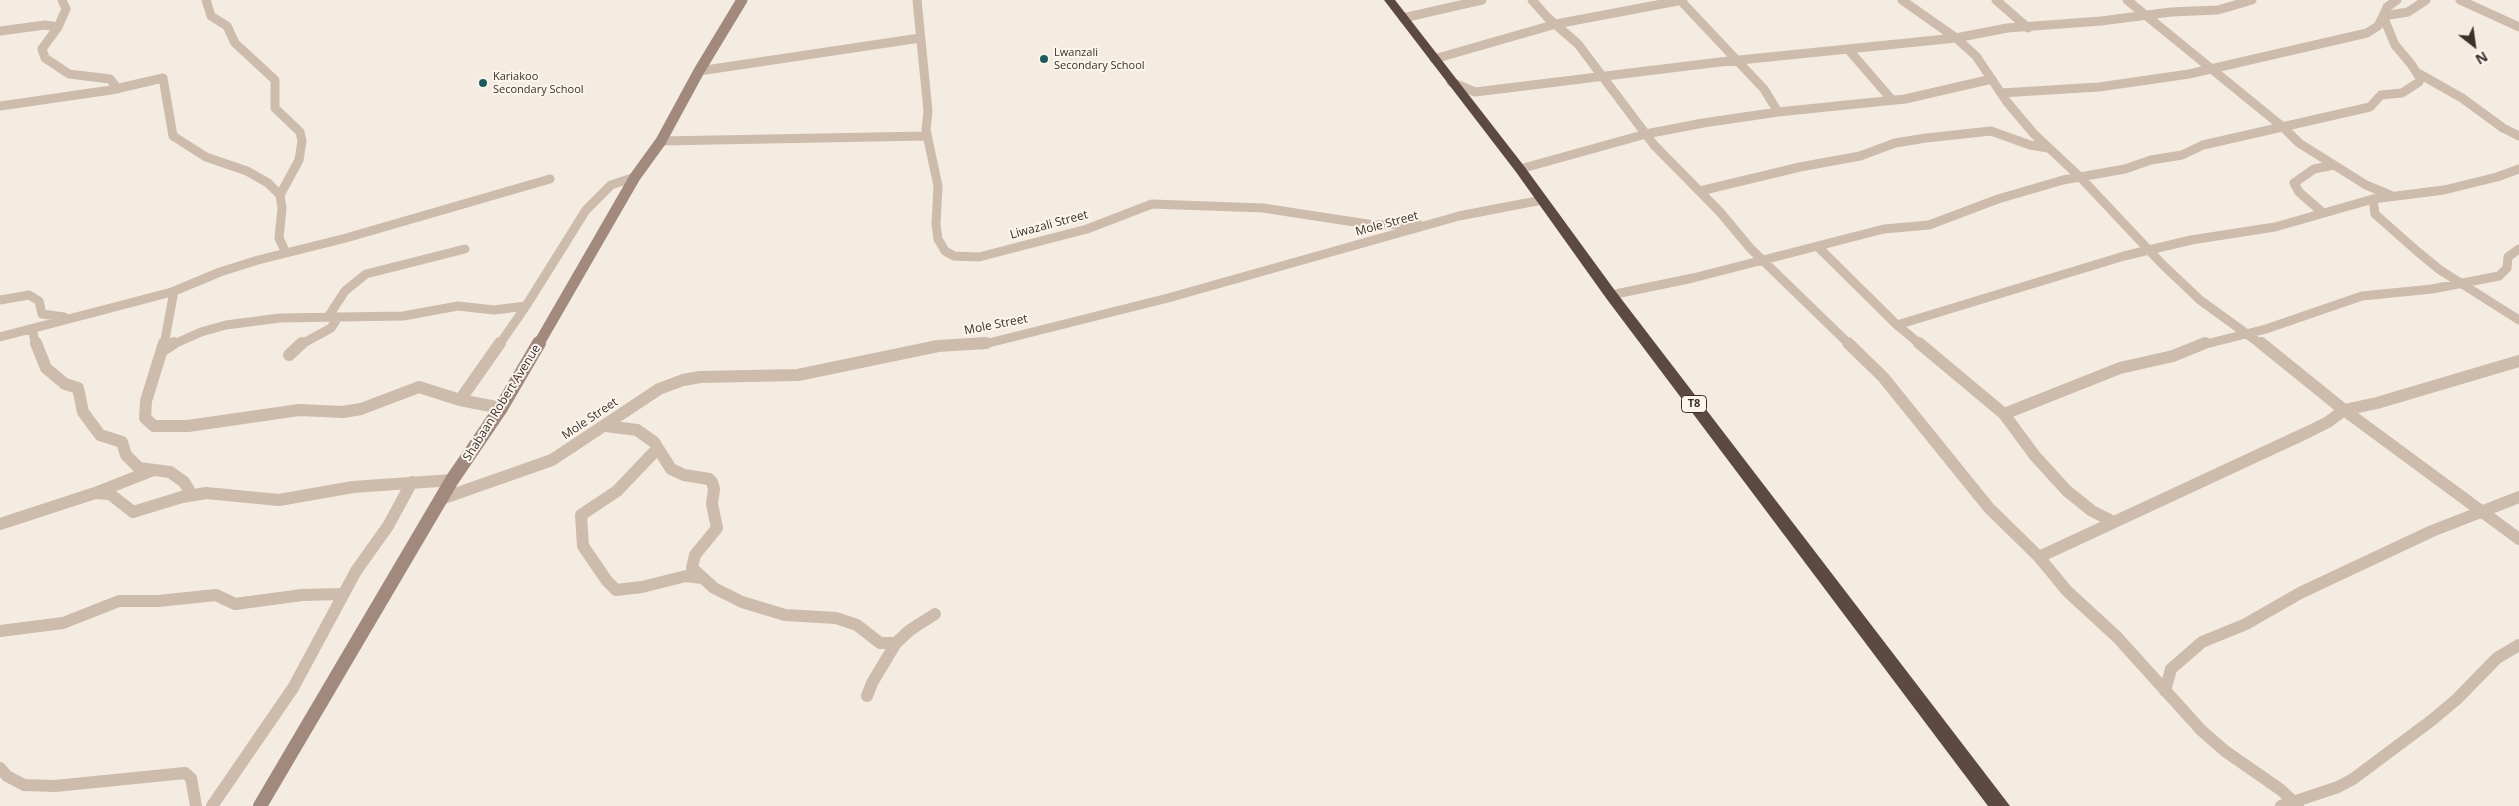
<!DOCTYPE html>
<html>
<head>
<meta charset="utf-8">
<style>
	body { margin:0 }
	#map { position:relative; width:2519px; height:806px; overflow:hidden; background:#f4ebe1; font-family:"Open Sans",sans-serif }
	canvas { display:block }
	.north { position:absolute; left:2449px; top:20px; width:50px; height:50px; -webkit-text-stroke:4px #fbf5ee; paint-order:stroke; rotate:150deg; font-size:14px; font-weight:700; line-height:20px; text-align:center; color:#3b302b }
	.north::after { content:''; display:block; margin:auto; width:18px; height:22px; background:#3b302b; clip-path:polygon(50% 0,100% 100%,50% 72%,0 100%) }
</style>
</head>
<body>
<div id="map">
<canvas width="2519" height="806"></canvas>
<div class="north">N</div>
</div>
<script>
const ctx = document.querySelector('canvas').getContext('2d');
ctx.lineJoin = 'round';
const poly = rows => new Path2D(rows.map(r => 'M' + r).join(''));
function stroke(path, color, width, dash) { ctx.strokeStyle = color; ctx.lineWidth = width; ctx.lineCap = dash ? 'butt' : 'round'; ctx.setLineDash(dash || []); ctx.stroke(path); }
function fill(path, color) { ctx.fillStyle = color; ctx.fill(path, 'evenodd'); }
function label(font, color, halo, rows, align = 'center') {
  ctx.font = font + ' "Open Sans",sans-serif'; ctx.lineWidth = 4; ctx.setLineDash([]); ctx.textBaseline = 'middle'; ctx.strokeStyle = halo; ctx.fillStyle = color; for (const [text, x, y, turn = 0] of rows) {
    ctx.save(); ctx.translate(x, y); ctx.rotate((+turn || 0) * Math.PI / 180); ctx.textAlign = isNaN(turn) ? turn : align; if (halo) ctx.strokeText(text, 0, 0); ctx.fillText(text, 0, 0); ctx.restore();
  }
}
const streetFar1 = poly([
	[62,0,66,9,58,27,42,49,45,58,69,74,110,79,118,89],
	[206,0,211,16,227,26,235,43,275,80,275,108,300,132,302,141,299,160,280,195,282,208,279,238,286,253],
	[917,0,928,111,926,130,938,186,936,224,938,239,945,251,954,256,979,257,1087,229,1152,204,1263,208,1374,225,1418,224],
	[1532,0,1547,17,1578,44,1654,145,1720,212,1750,248,1850,345],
	[1680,0,1764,89,1778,112],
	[1902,0,1956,38,2007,28,2101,21,2171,12,2218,10,2252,0],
	[1996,0,2028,28],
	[2127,0,2284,128,2299,143,2366,185,2390,195],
	[2460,0,2519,27],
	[1403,18,1482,0],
	[0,31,45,25,58,27],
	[1848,49,1892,100],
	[1434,59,1556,24,1683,0],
	[699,71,920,38],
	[2416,72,2462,98,2503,128,2519,136],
	[1451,82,1475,92,1720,62,1956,38,1976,56,2007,102,2034,134,2081,178,2162,264,2200,300,2262,345],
	[2001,93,2099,87,2189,74,2367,33,2378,26,2383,16,2408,12,2426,0],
	[0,106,111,90,163,78,173,136,206,157,247,171,268,183,280,195],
	[661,141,927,136],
	[1520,169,1646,134,1703,123,1778,112,1905,99,1992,79],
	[1700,191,1800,167,1860,156,1895,143,1926,138,1991,131,2030,145,2048,148],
	[2373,199,2375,214,2418,252,2440,270,2519,320],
	[2322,212,2299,192,2294,183,2314,169,2334,165],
	[1818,247,1897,325,1921,345],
	[1611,295,1693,278,1884,229,1929,225,1998,199,2063,180,2125,169,2151,160,2182,155,2203,145,2370,107,2381,95,2402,93,2419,82,2420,78,2411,64,2395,45,2383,16,2387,7,2397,0],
	[0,300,29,295,39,301,42,314,64,317],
	[328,317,345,291,366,274,465,249],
	[1897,325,2124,256,2191,240,2275,227,2373,199,2444,190,2497,177,2519,169],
	[32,329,36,345],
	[0,337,172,292,220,272,258,260,346,238,550,179],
	[164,345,174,291],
	[172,345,201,332,226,325,280,318,403,316,458,306,494,310,526,306],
	[300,345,331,328,338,317],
	[499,345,526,306,586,210,611,185,635,177],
	[981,345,1168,298,1459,216,1542,200],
	[2202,345,2266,329,2362,296,2432,289,2499,276,2507,268,2508,257,2519,249]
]);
const street = poly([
	[36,343,46,368,65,384,78,388,83,412,100,435,122,442,126,455,139,468,170,472,184,482,189,490,188,495],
	[164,343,146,401,145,418,154,426,188,426,299,410,343,412,361,409,419,387,460,400,501,408],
	[1848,343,1883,377,1989,508,2039,557,2067,591,2117,637,2201,730,2225,751,2281,790,2298,806],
	[1919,343,2004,414,2035,456,2067,491,2092,511,2112,521],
	[2261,343,2344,410,2519,539],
	[163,350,174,343],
	[289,355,302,343],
	[460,400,500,343],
	[2004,414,2120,368,2173,356,2205,343],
	[606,426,637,430,654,442,671,469,684,475,709,479,712,482,714,489,712,504,717,528,695,555,692,568,714,588,742,602,785,615,836,618,857,625,880,643,896,643],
	[657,449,617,491,581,515,583,546,607,581,616,590,642,587,686,576,702,578],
	[95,493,110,494,133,512,182,497,206,493,279,500,353,487,452,480],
	[441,499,552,460,659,389,683,380,700,377,798,375,938,346,986,343],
	[0,524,95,493,151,471],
	[2039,557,2308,432,2328,422,2344,410,2377,403,2519,361],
	[0,631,63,623,119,601,158,601,216,595,235,604,302,595,343,594],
	[2165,691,2171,669,2202,642,2246,624,2300,593,2432,531,2519,497],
	[867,696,872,683,896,643,910,630,935,614],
	[0,768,7,776,24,785,55,786,185,773,191,778,196,806],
	[212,806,293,688,356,571,388,526,412,482],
	[2281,806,2338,787,2353,779,2432,720,2457,699,2497,658,2519,645]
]);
const secondaryFar1 = poly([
	[538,345,635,177,661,141,699,71,742,0]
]);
const secondary = poly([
	[260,806,452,480,501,408,539,343]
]);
const highway = poly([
	[1384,0,1395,0,1524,166,1616,292,2010,806,1988,806,1606,298,1516,172,1384,0]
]);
const markers = [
	[1044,59,5,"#1f5a5e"],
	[483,83,5,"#1f5a5e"]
];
const farPoinames = [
	["Lwanzali",1054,53],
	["Secondary School",1054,66],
	["Kariakoo",493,77],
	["Secondary School",493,90]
];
const shields = [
	[1694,404,25]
];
const shieldNames = [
	["T8",1694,404]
];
const streetNames = [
	["Mole Street",1387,224,-15],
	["Liwazali Street",1049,225,-15],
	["Mole Street",996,325,-11],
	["Shabaan Robert Avenue",502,403,-58],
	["Mole Street",590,419,-34]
];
stroke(streetFar1, '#cdbbac', 9);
stroke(street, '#cdbbac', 12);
stroke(secondaryFar1, '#a18a7d', 11);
stroke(secondary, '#a18a7d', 14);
fill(highway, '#5c4a42');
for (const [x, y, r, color] of markers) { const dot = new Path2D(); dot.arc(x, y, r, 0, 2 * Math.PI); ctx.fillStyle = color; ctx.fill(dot); stroke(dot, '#fbf5ee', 2); }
label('11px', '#3b302b', '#fbf5ee', farPoinames, 'left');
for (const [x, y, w] of shields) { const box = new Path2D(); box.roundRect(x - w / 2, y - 8.5, w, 17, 4); ctx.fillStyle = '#fbf5ee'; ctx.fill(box); stroke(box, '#3b302b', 1); }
label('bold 11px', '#3b302b', null, shieldNames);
label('12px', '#3b302b', '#fbf5ee', streetNames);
</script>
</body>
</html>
